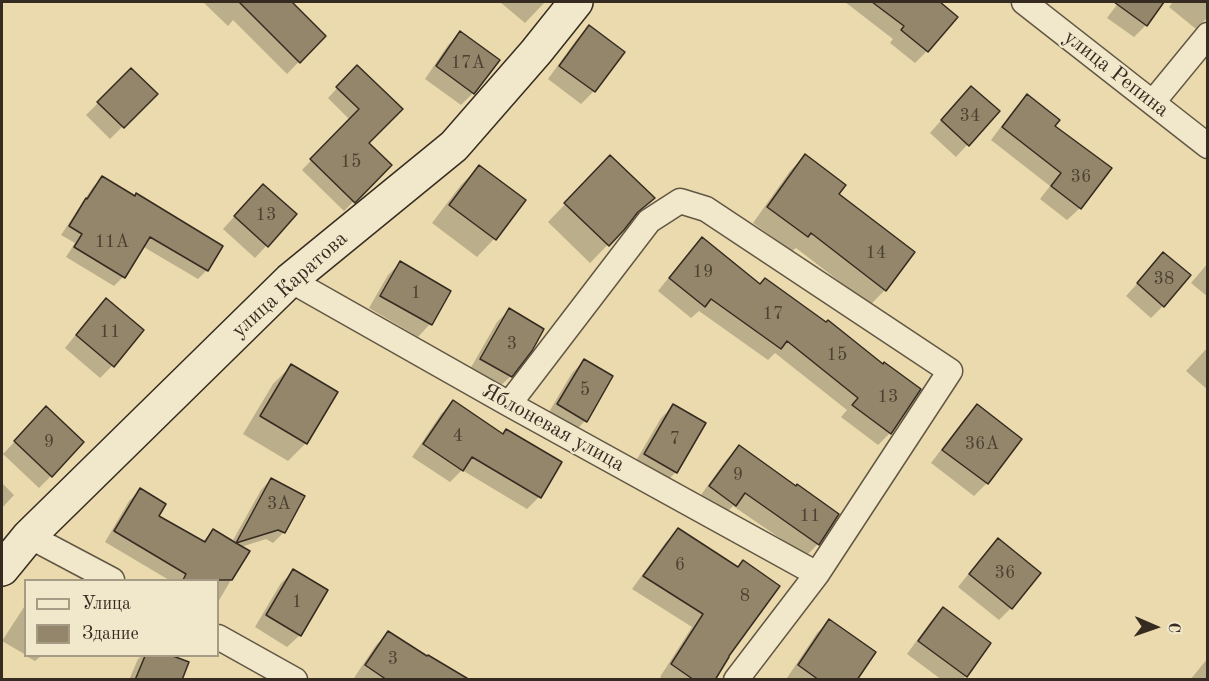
<!DOCTYPE html>
<html>
<head>
<meta charset="utf-8">
<style>
	body { margin:0 }
	#map { position:relative; width:1209px; height:681px; overflow:hidden; background:#eadaad; font-family:"Old Standard TT",serif }
	canvas { display:block }
	.frame { position:absolute; inset:0; border:3px solid #352b21; pointer-events:none }
	.legend { position:absolute; left:24px; top:579px; width:195px; height:78px; box-sizing:border-box; background:#f1e7ca; border:2px solid #a69c86; margin:0; padding:8px 10px; list-style:none; font-size:18px; color:#352b21 }
	.legend li { display:flex; align-items:center; gap:12px; height:30px }
	.legend b { width:30px; border:2px solid #a69c86 }
	.north { position:absolute; left:1125px; top:597px; width:60px; height:60px; -webkit-text-stroke:4px #f1e7ca; paint-order:stroke; rotate:92deg; font-size:16px; font-weight:700; line-height:24px; text-align:center; color:#352b21 }
	.north::after { content:''; display:block; margin:auto; width:21px; height:27px; background:#352b21; clip-path:polygon(50% 0,100% 100%,50% 72%,0 100%) }
</style>
</head>
<body>
<div id="map">
<canvas width="1209" height="681"></canvas>
<div class="frame"></div>
<ul class="legend">
<li><b style="height:8px;background:#f1e7ca"></b>Улица</li>
<li><b style="height:16px;background:#93866a"></b>Здание</li>
</ul>
<div class="north">С</div>
</div>
<script>
const ctx = document.querySelector('canvas').getContext('2d');
ctx.lineJoin = 'round';
function fill(path, color) { ctx.fillStyle = color; ctx.fill(path, 'evenodd'); }
const poly = rows => new Path2D(rows.map(r => 'M' + r).join(''));
function stroke(path, color, width, dash) { ctx.strokeStyle = color; ctx.lineWidth = width; ctx.lineCap = dash ? 'butt' : 'round'; ctx.setLineDash(dash || []); ctx.stroke(path); }
function label(font, color, halo, rows, align = 'center') {
  ctx.font = font + ' "Old Standard TT",serif'; ctx.lineWidth = 5; ctx.setLineDash([]); ctx.textBaseline = 'middle'; ctx.strokeStyle = halo; ctx.fillStyle = color; for (const [text, x, y, turn = 0] of rows) {
    ctx.save(); ctx.translate(x, y); ctx.rotate((+turn || 0) * Math.PI / 180); ctx.textAlign = isNaN(turn) ? turn : align; if (halo) ctx.strokeText(text, 0, 0); ctx.fillText(text, 0, 0); ctx.restore();
  }
}
const shadow = poly([
	[203,2,291,2,324,36,287,74,233,20,228,26],
	[500,2,545,2,525,23],
	[845,2,938,2,956,17,927,51,915,63,890,43,893,39],
	[1119,2,1162,2,1146,25,1134,37,1107,18],
	[1173,2,1208,2,1208,17,1196,29,1169,7],
	[590,27,623,52,594,91,581,104,548,79,577,39],
	[461,33,473,93,461,105,425,79,448,45],
	[357,67,367,143,390,165,344,211,302,170,350,120,328,98],
	[131,70,155,94,110,139,86,115],
	[1028,96,1053,126,1110,169,1080,208,1067,220,1040,199,1050,186,991,140,1015,108],
	[959,100,968,144,956,157,930,133],
	[805,156,837,195,885,290,870,305,796,248,792,251,753,223,790,171],
	[479,167,524,201,494,239,477,257,432,223,461,185],
	[593,175,653,198,590,263,548,222],
	[102,178,221,246,207,270,198,279,142,246,123,277,114,286,66,257,75,243,61,235,93,187],
	[251,198,267,245,255,258,223,229],
	[702,239,759,285,890,433,878,445,841,417,847,410,775,353,768,360,699,311,691,318,658,291,690,251],
	[1164,254,1163,306,1151,318,1126,296],
	[400,263,449,291,430,324,418,337,369,308,388,275],
	[1208,263,1208,297,1191,283],
	[106,300,112,366,100,378,65,348,94,312],
	[509,310,511,376,498,388,469,371,497,322],
	[1208,347,1208,390,1186,371],
	[584,361,585,421,573,433,546,417,572,373],
	[291,366,306,443,288,461,243,434,273,384],
	[453,402,539,497,527,509,462,470,450,482,412,457,441,414],
	[673,406,676,472,664,484,633,466,661,418],
	[977,406,1020,439,987,483,974,496,931,463,965,418],
	[34,421,51,476,39,488,3,454],
	[740,447,796,487,837,514,818,544,806,556,733,506,722,517,698,499,727,459],
	[271,479,284,532,273,543,266,539,241,547,248,551,218,602,218,580,169,580,105,542,129,501,140,490,157,517,202,542,213,531,232,542,261,490],
	[2,483,14,495,2,508],
	[678,530,726,657,713,680,664,680,660,677,692,627,632,589,666,542],
	[998,540,1011,608,999,620,958,587,986,552],
	[294,571,300,635,287,647,255,627,281,583],
	[26,604,26,655,2,641],
	[943,609,966,676,962,680,942,680,907,654,931,621],
	[829,621,855,680,790,680,787,678,817,633],
	[388,633,427,658,466,680,357,680,354,678,376,645],
	[26,656,41,656,35,661],
	[142,656,170,656,187,663,180,680,129,680,138,659],
	[1208,658,1208,680,1190,680]
]);
const building = poly([
	[239,2,292,2,326,36,300,63,239,2],
	[872,2,940,2,958,17,928,52,901,30,904,26,872,2],
	[1114,2,1164,2,1147,26,1114,2],
	[589,25,625,52,595,92,559,66,589,25],
	[460,31,500,60,474,94,436,66,460,31],
	[357,65,403,109,369,143,392,165,355,203,310,159,359,109,336,87,357,65],
	[131,68,158,94,124,128,97,102,131,68],
	[971,86,1000,111,969,146,941,120,971,86],
	[1027,94,1060,120,1055,126,1112,168,1081,209,1051,186,1061,173,1002,127,1027,94],
	[805,154,846,185,839,194,915,252,886,291,811,233,808,237,767,207,805,154],
	[610,155,655,198,638,212,624,230,609,246,564,203,610,155],
	[479,165,526,200,496,240,449,205,479,165],
	[102,176,135,196,136,193,223,246,208,271,150,237,125,278,74,247,82,234,69,226,86,198,87,199,102,176],
	[263,184,297,214,268,247,234,216,263,184],
	[702,237,760,284,765,278,826,322,828,320,883,364,884,362,921,389,891,434,852,405,858,398,787,341,781,349,711,299,705,307,669,278,702,237],
	[1163,252,1191,275,1164,307,1137,283,1163,252],
	[400,261,451,291,432,325,380,296,400,261],
	[106,298,144,330,114,367,76,335,106,298],
	[509,308,544,329,532,351,512,377,480,359,509,308],
	[584,359,613,376,587,422,557,404,584,359],
	[291,364,338,392,307,444,260,416,291,364],
	[453,400,503,434,506,429,562,462,541,498,472,457,463,471,423,444,453,400],
	[673,404,706,423,677,473,644,454,673,404],
	[977,404,1022,439,988,484,942,450,977,404],
	[46,406,84,442,52,477,14,441,46,406],
	[739,445,796,486,797,484,839,514,819,545,745,493,736,506,709,486,739,445],
	[271,478,305,496,285,533,278,530,236,543,250,551,232,580,183,580,186,574,114,531,140,488,166,504,159,516,205,542,213,529,236,543,271,478],
	[678,528,738,567,743,560,780,586,729,656,729,657,715,680,694,680,671,664,703,614,643,576,678,528],
	[998,538,1041,573,1012,609,969,574,998,538],
	[293,569,328,590,301,636,266,615,293,569],
	[943,607,991,643,967,677,918,641,943,607],
	[829,619,876,652,857,680,819,680,798,665,829,619],
	[388,631,427,656,428,655,470,680,387,680,365,665,388,631],
	[145,656,173,656,189,662,182,680,135,680,145,656]
]);
const street = poly([
	[1024,2,1208,146],
	[1153,102,1208,35],
	[290,280,509,404,817,574],
	[509,404,649,221,680,201,706,209,950,371,817,574,736,680],
	[29,536,112,580],
	[218,637,295,680]
]);
const secondary = poly([
	[2,569,29,536,290,280,454,146,536,52,576,2]
]);
const numberNames = [
	["17А",468,63],
	["34",970,116],
	["15",351,162],
	["36",1081,177],
	["13",266,215],
	["11А",112,242],
	["14",876,253],
	["19",703,272],
	["38",1164,279],
	["1",416,293],
	["17",773,314],
	["11",110,332],
	["3",512,344],
	["15",837,355],
	["5",585,390],
	["13",888,397],
	["4",458,436],
	["7",675,439],
	["9",49,442],
	["36А",982,444],
	["9",738,475],
	["3А",279,504],
	["11",810,516],
	["6",680,565],
	["36",1005,573],
	["8",745,596],
	["1",297,602],
	["3",393,659]
];
const streetNames = [
	["улица Репина",1116,74,38],
	["улица Каратова",290,285,-42],
	["Яблоневая улица",553,428,29]
];
fill(shadow, '#0003');
fill(building, '#93866a');
stroke(building, '#352b21', 1.5);
stroke(street, '#625744', 27);
stroke(secondary, '#352b21', 36);
stroke(street, '#f1e7ca', 24);
stroke(secondary, '#f1e7ca', 33);
label('18px', '#4c4233', null, numberNames);
label('21px', '#352b21', '#f1e7ca', streetNames);
</script>
</body>
</html>
